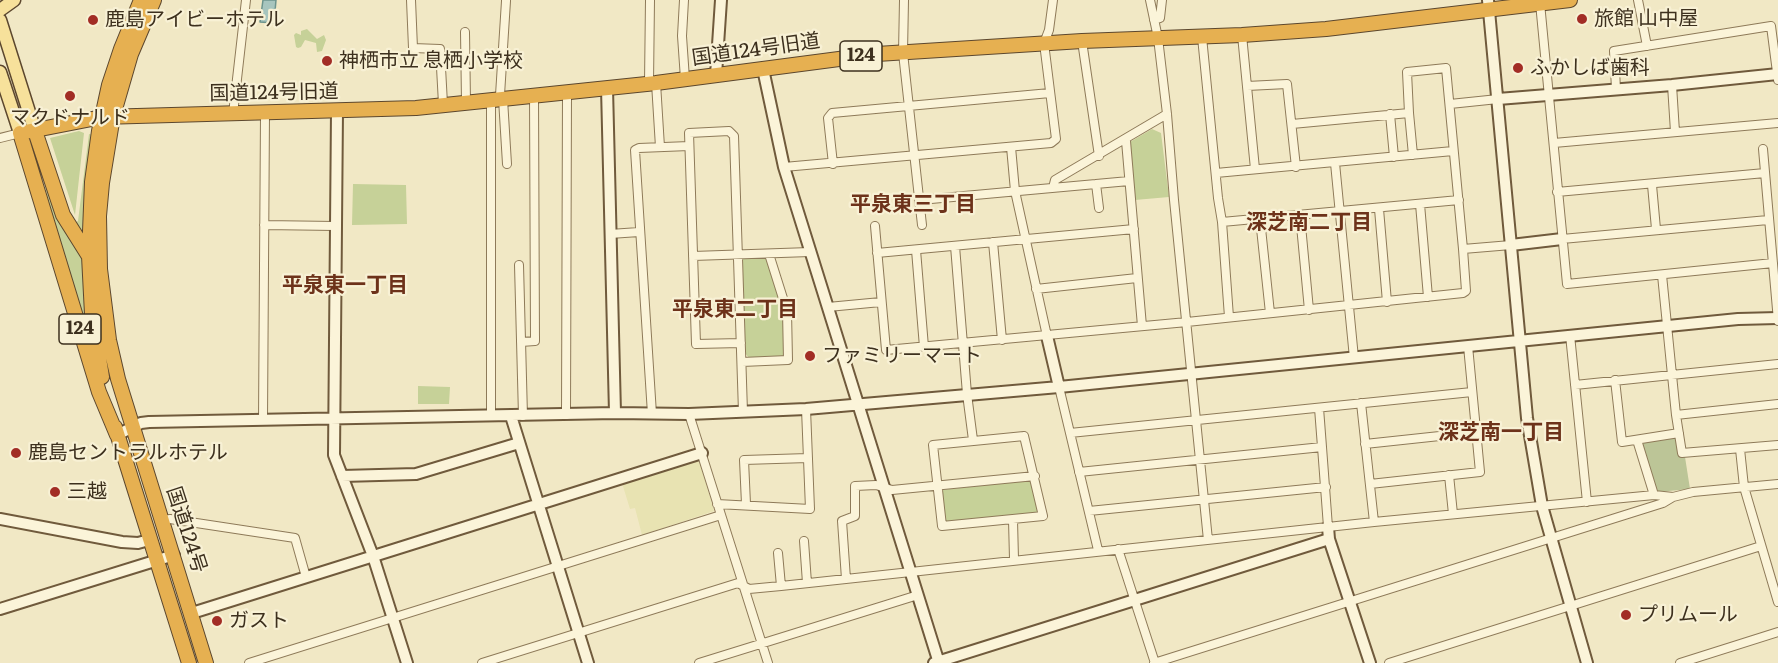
<!DOCTYPE html>
<html>
<head>
<meta charset="utf-8">
<style>
	body { margin:0 }
	canvas { display:block; background:#f1e8c5 }
</style>
</head>
<body>
<canvas width="1778" height="663"></canvas>
<script>
const ctx = document.querySelector('canvas').getContext('2d');
ctx.lineJoin = 'round';
function fill(path, color) { ctx.fillStyle = color; ctx.fill(path, 'evenodd'); }
const poly = rows => new Path2D(rows.map(r => 'M' + r).join(''));
function stroke(path, color, width, dash) { ctx.strokeStyle = color; ctx.lineWidth = width; ctx.lineCap = dash ? 'butt' : 'round'; ctx.setLineDash(dash || []); ctx.stroke(path); }
function label(font, color, halo, rows, align = 'center') {
  ctx.font = font + ' Literata,"Noto Sans JP",serif'; ctx.lineWidth = 4.5; ctx.setLineDash([]); ctx.textBaseline = 'middle'; ctx.strokeStyle = halo; ctx.fillStyle = color; for (const [text, x, y, turn = 0] of rows) {
    ctx.save(); ctx.translate(x, y); ctx.rotate((+turn || 0) * Math.PI / 180); ctx.textAlign = isNaN(turn) ? turn : align; if (halo) ctx.strokeText(text, 0, 0); ctx.fillText(text, 0, 0); ctx.restore();
  }
}
const farmland = poly([
	[699,460,714,511,642,535,635,508,630,509,622,483]
]);
const green = poly([
	[307,29,317,39,324,35,326,40,322,51,317,52,316,43,305,40,301,47,298,48,296,47,294,35,296,33,301,35,301,31],
	[1152,129,1161,133,1169,197,1135,200,1128,146,1130,142],
	[79,131,84,133,75,215,50,138],
	[89,134,94,135,85,241,75,223,78,221],
	[43,175,84,257,90,348,50,211],
	[353,184,406,185,407,224,352,225],
	[744,258,766,258,784,313,785,354,783,357,749,358,745,353,742,260],
	[418,386,450,387,449,404,418,404],
	[1032,480,1039,513,944,524,941,490]
]);
const cemetery = poly([
	[1675,437,1678,439,1679,457,1685,457,1690,489,1658,492,1641,444,1642,442]
]);
const water = poly([
	[263,0,276,0,274,23,260,22,263,0]
]);
const street = poly([
	[411,0,413,48,440,49,443,104],
	[684,0,682,36,685,79],
	[904,0,903,53,922,225],
	[1150,0,1158,38,1167,114,1174,200,1208,540],
	[1638,0,1647,46],
	[506,1,500,95,503,99,507,164],
	[1540,3,1567,284,1773,263],
	[1154,20,1160,18,1162,0],
	[465,32,466,102],
	[1242,35,1255,169],
	[1202,37,1218,198,1222,222,1229,317],
	[1082,41,1099,156],
	[649,83,650,0],
	[656,83,660,147],
	[1672,85,1675,132],
	[1247,86,1287,84,1296,167],
	[1616,89,1614,51,1771,26,1778,80],
	[491,100,491,416],
	[1450,104,1498,99],
	[233,114,246,0],
	[1390,114,1394,157],
	[1292,124,1409,113,1413,155],
	[0,138,20,133],
	[1126,141,1142,326],
	[1554,143,1778,123],
	[1011,147,1015,191,1047,336],
	[1763,149,1778,321],
	[1335,163,1354,358],
	[833,164,828,118,832,113,1050,93],
	[784,167,1051,143,1056,139,1044,43,1049,30,1053,0],
	[1216,173,1453,151],
	[1096,184,1099,208],
	[1652,185,1656,229],
	[1053,188,1055,180,1167,114],
	[1557,192,1765,173],
	[920,200,1129,181],
	[1420,204,1428,297],
	[1379,209,1387,302],
	[1300,215,1309,310],
	[1260,219,1270,313],
	[1222,222,1459,200],
	[264,225,335,226],
	[875,226,886,350,1187,322,1463,293,1466,291,1463,249,1446,68,1407,72,1409,113],
	[610,234,639,232],
	[1562,239,1768,220],
	[993,242,1002,340],
	[955,246,967,394,973,440],
	[1463,249,1511,245],
	[916,250,924,347],
	[877,253,1134,229],
	[693,256,810,252],
	[519,265,523,416],
	[1662,275,1676,415,1682,453,1778,445],
	[1036,289,1137,278],
	[828,307,881,302],
	[1570,335,1587,502],
	[521,342,535,341,534,95],
	[741,343,696,344,689,133,729,131,734,136,743,412],
	[742,362,788,360,787,311,769,254],
	[1615,380,1622,442,1679,433],
	[1575,385,1778,364],
	[1059,387,1098,550],
	[1361,403,1374,522],
	[1319,408,1322,447],
	[652,414,635,150,639,148,689,146],
	[689,414,768,663],
	[566,415,567,92],
	[1676,415,1778,404],
	[263,420,265,113],
	[1070,433,1472,392],
	[1024,436,1043,516,942,526,933,445,1024,436],
	[1637,440,1654,495],
	[1365,444,1477,432],
	[1740,449,1744,487,1778,602],
	[1079,472,1322,447,1328,527],
	[1449,475,1453,514],
	[1370,484,1480,472,1468,346],
	[717,504,810,509,806,409],
	[746,504,744,460,808,458],
	[1089,511,1326,487],
	[163,520,170,519,295,538,306,577],
	[1013,520,1014,559],
	[804,541,807,583],
	[1118,549,1155,663],
	[778,553,781,586],
	[846,579,842,521,855,516,855,486,876,485,892,490,1035,476],
	[249,663,721,515],
	[482,663,738,583,749,589,781,586,1374,522,1654,495,1673,497],
	[699,663,918,595],
	[1154,663,1663,503,1673,497,1693,492,1778,484],
	[1389,663,1761,546],
	[1680,663,1778,632]
]);
const secondary = poly([
	[1488,0,1527,418,1542,506,1587,663],
	[763,69,784,167,939,663],
	[716,75,721,0],
	[607,88,615,413],
	[1498,99,1672,85,1778,74],
	[337,111,334,455,373,556,407,663],
	[1511,245,1562,239],
	[1047,336,1059,387],
	[511,416,588,663],
	[117,435,141,423,149,422,615,413,689,414,806,409,1059,387,1738,319,1778,318],
	[342,476,416,474,519,443],
	[0,519,122,542,138,543,149,540],
	[1328,527,1329,539,1370,663],
	[0,609,174,555],
	[192,613,702,453],
	[934,663,1329,539]
]);
const primary = poly([
	[0,10,14,0],
	[0,20,35,131],
	[0,72,20,133]
]);
const highway = poly([
	[154,0,131,54,113,116,102,183,99,216,100,269,109,340,118,379,206,663],
	[35,131,63,215,90,258],
	[102,377,92,314,89,256,92,182,99,131,109,85,121,49,141,0],
	[115,427,189,663],
	[117,435,99,392,20,133,102,117,416,108,656,83,877,54,1082,41,1242,35,1326,29,1570,0]
]);
const markers = [
	[1582,19,6,"#a22d25"],
	[93,20,6,"#a22d25"],
	[327,61,6,"#a22d25"],
	[1518,68,6,"#a22d25"],
	[70,96,6,"#a22d25"],
	[810,356,6,"#a22d25"],
	[16,453,6,"#a22d25"],
	[55,492,6,"#a22d25"],
	[1626,615,6,"#a22d25"],
	[217,621,6,"#a22d25"]
];
const shields = [
	[861,56,42],
	[80,329,42]
];
const shieldNames = [
	["124",861,56],
	["124",80,329]
];
const poiNames = [
	["旅館 山中屋",1594,19],
	["鹿島アイビーホテル",105,20],
	["神栖市立 息栖小学校",339,61],
	["ふかしば歯科",1530,68],
	["マクドナルド",70,118,"center"],
	["ファミリーマート",822,356],
	["鹿島セントラルホテル",28,453],
	["三越",67,492],
	["プリムール",1638,615],
	["ガスト",229,621]
];
const streetNames = [
	["国道124号旧道",756,50,-8],
	["国道124号旧道",274,93,-1],
	["国道124号",186,530,72]
];
const neighbourhoodNames = [
	["平泉東三丁目",913,205],
	["深芝南二丁目",1309,223],
	["平泉東一丁目",345,286],
	["平泉東二丁目",735,310],
	["深芝南一丁目",1501,433]
];
fill(farmland, '#e8e3b2');
fill(green, '#c6d198');
fill(cemetery, '#bcc597');
fill(water, '#a7c5be');
stroke(water, '#6d948d', 1.5);
stroke(street, '#8e7a59', 10);
stroke(secondary, '#705a3c', 14);
stroke(primary, '#5c472e', 15);
stroke(highway, '#5c472e', 16);
stroke(street, '#fbf4d9', 8);
stroke(secondary, '#fbf4d9', 10);
stroke(primary, '#f7e19b', 12);
stroke(highway, '#e6b051', 14);
for (const [x, y, r, color] of markers) { const dot = new Path2D(); dot.arc(x, y, r, 0, 2 * Math.PI); ctx.fillStyle = color; ctx.fill(dot); stroke(dot, '#f8f1d5', 2); }
for (const [x, y, w] of shields) { const box = new Path2D(); box.roundRect(x - w / 2, y - 15, w, 30, 4.5); ctx.fillStyle = '#f8f1d5'; ctx.fill(box); stroke(box, '#3d301e', 1.5); }
label('bold 18px', '#3d301e', null, shieldNames);
label('20px', '#3d301e', '#f8f1d5', poiNames, 'left');
label('20px', '#3d301e', '#f8f1d5', streetNames);
label('bold 21px', '#6d321a', '#f8f1d5', neighbourhoodNames);
</script>
</body>
</html>
